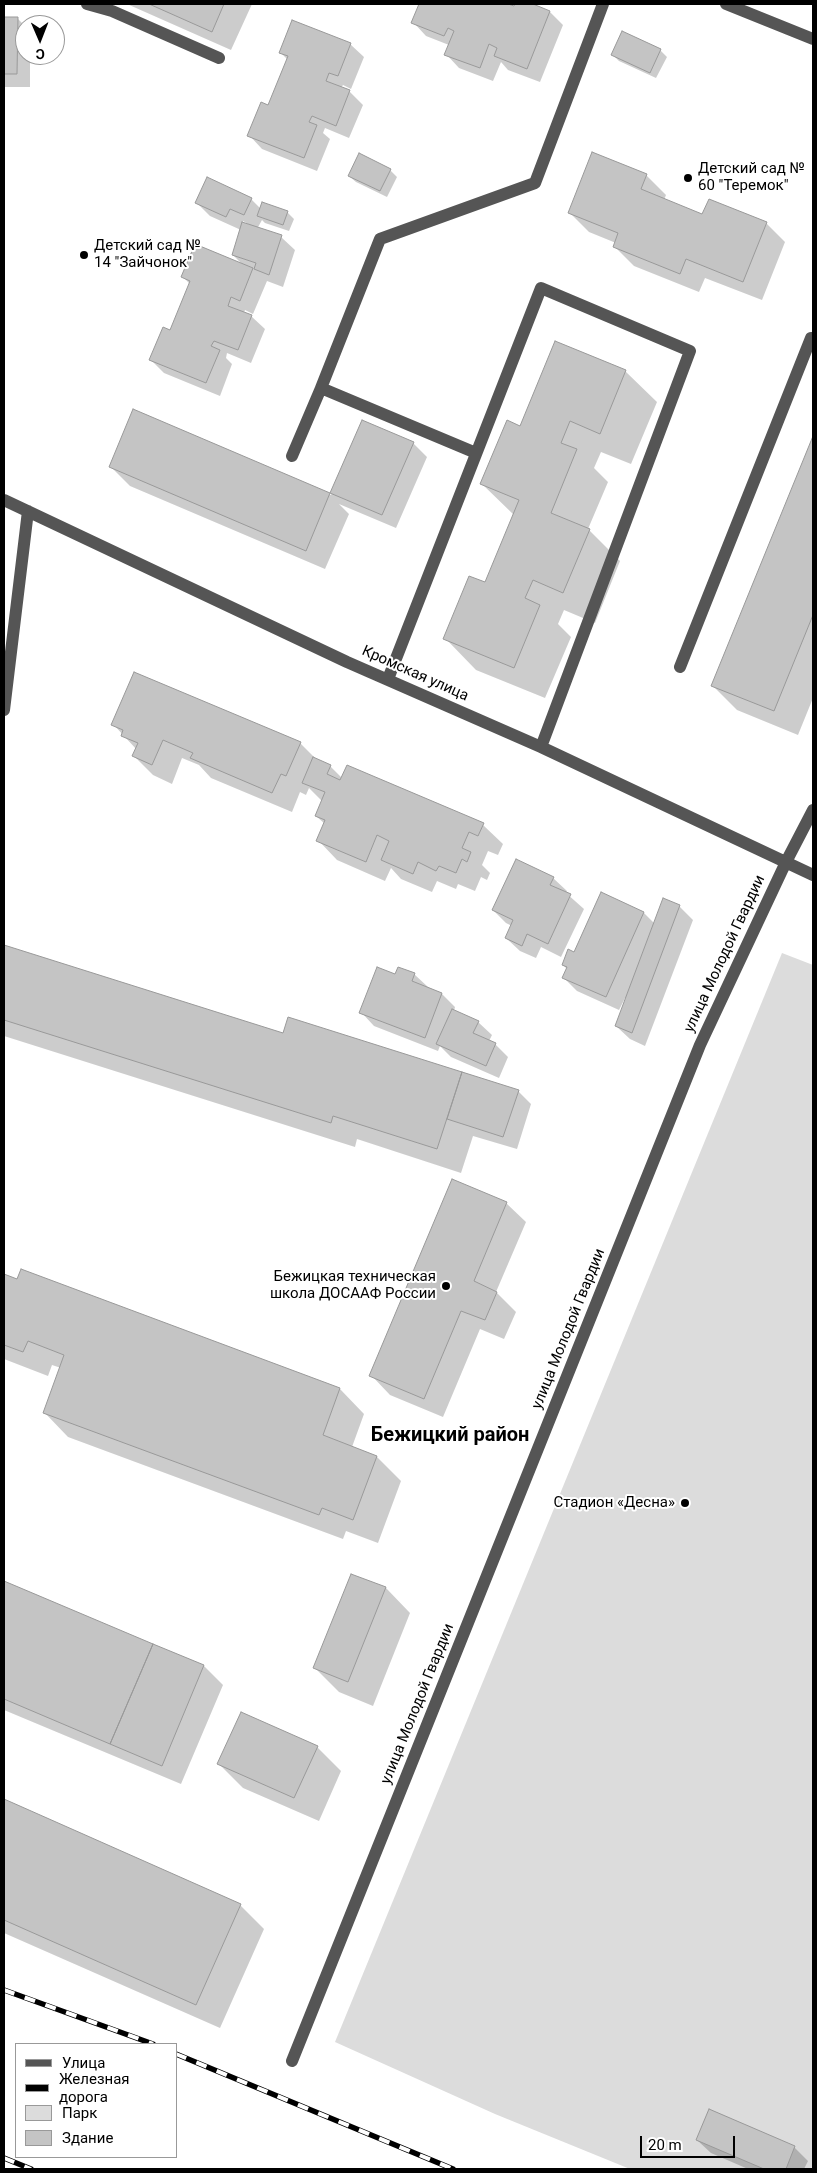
<!DOCTYPE html>
<html>
<head>
<meta charset="utf-8">
<style>
	body { margin:0 }
	#map { position:relative; width:817px; height:2173px; overflow:hidden; background:#fff; font-family:Roboto,sans-serif }
	canvas { display:block }
	.frame { position:absolute; inset:0; border:5px solid #000; pointer-events:none }
	.legend { position:absolute; left:15px; top:2043px; width:162px; height:115px; box-sizing:border-box; background:#fff; border:1px solid #999; margin:0; padding:6px 9px; list-style:none; font-size:15px; color:#000 }
	.legend li { display:flex; align-items:center; gap:10px; height:25px }
	.legend b { width:25px; border:1px solid #999 }
	.north { position:absolute; left:15px; top:15px; width:50px; height:50px; box-sizing:border-box; background:#fff; border:1px solid #999; border-radius:50%; rotate:179deg; font-size:14px; font-weight:700; line-height:20px; text-align:center; color:#000 }
	.north::after { content:''; display:block; margin:auto; width:18px; height:22px; background:#000; clip-path:polygon(50% 0,100% 100%,50% 72%,0 100%) }
	.scale { position:absolute; left:640px; top:2136px; width:95px; height:22px; box-sizing:border-box; border:2px solid #000; border-top:0; padding-left:6px; font-size:15px; line-height:18px; white-space:nowrap; color:#000; -webkit-text-stroke:4px #fff; paint-order:stroke }
</style>
</head>
<body>
<div id="map">
<canvas width="817" height="2173"></canvas>
<div class="frame"></div>
<ul class="legend">
<li><b style="height:6px;background:#555"></b>Улица</li>
<li><b style="height:6px;background:#000"></b>Железная дорога</li>
<li><b style="height:14px;background:#dcdcdc"></b>Парк</li>
<li><b style="height:14px;background:#c4c4c4"></b>Здание</li>
</ul>
<div class="north">С</div>
<div class="scale">20 m</div>
</div>
<script>
const ctx = document.querySelector('canvas').getContext('2d');
ctx.lineJoin = 'round';
function fill(path, color) { ctx.fillStyle = color; ctx.fill(path, 'evenodd'); }
const poly = rows => new Path2D(rows.map(r => 'M' + r).join(''));
function stroke(path, color, width, dash) { ctx.strokeStyle = color; ctx.lineWidth = width; ctx.lineCap = dash ? 'butt' : 'round'; ctx.setLineDash(dash || []); ctx.stroke(path); }
function label(font, color, halo, rows, align = 'center') {
  ctx.font = font + ' Roboto,sans-serif'; ctx.lineWidth = 4; ctx.setLineDash([]); ctx.textBaseline = 'middle'; ctx.strokeStyle = halo; ctx.fillStyle = color; for (const [text, x, y, turn = 0] of rows) {
    ctx.save(); ctx.translate(x, y); ctx.rotate((+turn || 0) * Math.PI / 180); ctx.textAlign = isNaN(turn) ? turn : align; if (halo) ctx.strokeText(text, 0, 0); ctx.fillText(text, 0, 0); ctx.restore();
  }
}
const green = poly([
	[782,953,813,965,813,2169,630,2169,495,2114,335,2042]
]);
const shadow = poly([
	[127,4,252,4,231,50],
	[420,4,504,4,514,8,516,4,529,4,550,12,563,25,540,82,508,70,501,62,493,81,459,68,446,54,449,45,426,36,413,22],
	[4,18,17,18,25,26,25,55,30,55,30,87,4,87],
	[350,44,364,57,351,89,343,85,341,88,349,91,363,105,349,138,325,128,323,133,330,139,317,171,262,149,249,135,268,107,287,59,280,52],
	[660,50,667,57,656,78,619,61,613,55],
	[390,170,397,177,387,197,356,182,349,176],
	[646,175,666,195,664,200,703,215,766,223,785,242,762,300,705,278,699,292,634,266,614,246,616,243,589,232,569,212],
	[208,179,251,199,261,209,287,212,294,219,289,231,265,223,262,220,257,229,281,237,295,250,283,287,267,281,253,314,245,310,244,313,251,316,265,329,251,363,227,353,226,358,232,364,220,396,164,373,151,360,171,332,190,284,183,277,243,265,233,255,241,230,210,216,197,203],
	[243,221,250,225,250,226,242,224],
	[625,371,657,402,631,464,601,452,594,468,608,482,588,529,620,561,595,623,564,610,558,624,571,637,545,698,476,670,445,638,486,583,514,515,482,484,521,427],
	[134,411,331,495,363,422,413,443,427,457,396,528,339,504,349,514,325,569,130,486,110,466],
	[813,439,813,698,798,735,737,710,712,685],
	[113,724,300,743,317,760,330,766,342,778,483,825,503,844,498,855,488,851,482,865,490,873,487,880,481,877,475,891,458,884,456,889,437,881,432,892,401,879,391,868,385,881,337,860,318,840,325,824,316,816,322,801,309,788,306,795,300,792,292,812,211,778,199,765,182,758,172,784,153,775,134,756,137,750],
	[553,878,567,891,566,893,584,909,561,957,541,947,536,958,520,951,506,938,512,926,506,923,493,910],
	[679,906,693,920,645,1046,630,1039,616,1026,627,998,625,998,619,1010,577,991,564,978,567,969,563,965,574,953,644,913,655,924],
	[4,946,283,1034,289,1018,518,1091,531,1104,517,1149,473,1136,461,1173,357,1139,355,1147,4,1036],
	[414,974,428,987,442,994,455,1007,454,1011,478,1022,492,1035,489,1041,495,1044,508,1057,499,1078,451,1057,440,1046,438,1051,374,1026,361,1012,396,976],
	[506,1203,526,1222,496,1292,516,1312,504,1339,480,1329,443,1417,390,1395,371,1375],
	[22,1271,340,1389,364,1414,352,1447,377,1457,401,1481,378,1543,346,1531,343,1539,68,1437,44,1412,61,1368,52,1365,48,1376,4,1359,4,1275,18,1280],
	[352,1575,386,1588,410,1613,373,1706,339,1692,315,1668],
	[4,1582,204,1666,223,1685,181,1784,4,1710],
	[317,1747,341,1771,319,1821,243,1788,219,1764],
	[4,1801,240,1905,264,1929,220,2028,4,1933],
	[697,2140,794,2147,808,2161,804,2169,748,2169,711,2153]
]);
const building = poly([
	[149,4,224,4,212,32,149,4],
	[419,4,508,4,514,6,515,4,533,4,550,11,527,69,494,56,497,48,489,44,480,68,444,55,454,31,448,28,444,36,411,23,419,4],
	[4,17,18,17,17,74,4,74,4,17],
	[292,20,351,43,338,76,329,73,326,81,350,90,336,126,312,116,309,122,317,125,304,158,247,136,261,102,268,105,288,56,279,53,292,20],
	[622,31,661,49,650,73,611,55,622,31],
	[592,152,647,174,641,189,702,214,709,199,767,222,743,282,686,259,680,274,613,247,618,233,568,213,592,152],
	[359,153,391,169,380,191,348,176,359,153],
	[207,177,252,198,244,215,230,209,226,217,195,203,207,177],
	[262,202,288,211,283,225,257,216,262,202],
	[242,222,282,235,269,275,254,269,256,263,232,255,242,222],
	[195,244,253,268,240,301,231,297,228,306,252,315,238,350,214,341,211,346,220,350,206,383,149,360,163,327,170,330,190,281,181,277,195,244],
	[555,341,626,370,600,434,570,421,561,443,577,449,551,513,590,529,563,593,533,580,525,598,540,605,514,668,443,639,469,576,485,582,519,500,480,484,507,420,520,426,555,341],
	[133,409,330,493,306,551,109,467,133,409],
	[362,420,414,442,382,515,330,493,362,420],
	[813,436,813,615,774,711,711,686,813,436],
	[134,672,301,742,286,776,281,774,272,793,190,758,193,753,163,740,152,765,132,756,138,743,121,736,123,730,111,725,134,672],
	[313,757,331,765,327,774,340,780,347,765,484,823,478,836,469,832,462,848,471,852,467,862,462,859,456,873,439,866,436,871,418,862,413,874,381,860,389,841,377,835,366,862,316,841,325,820,315,816,325,792,302,783,313,757],
	[516,859,554,877,550,885,571,894,548,944,527,934,522,946,505,938,513,920,492,910,516,859],
	[601,892,644,912,606,997,562,978,567,967,562,965,568,949,574,952,601,892],
	[663,898,680,905,632,1033,615,1026,663,898],
	[4,945,283,1033,288,1017,462,1072,437,1149,333,1116,331,1123,4,1020,4,945],
	[377,967,395,974,398,967,415,973,412,981,442,993,425,1038,359,1013,377,967],
	[452,1009,479,1021,473,1033,496,1043,486,1066,436,1044,452,1009],
	[462,1072,519,1090,503,1137,447,1119,462,1072],
	[452,1179,507,1202,474,1281,497,1292,485,1320,461,1311,424,1399,369,1376,452,1179],
	[21,1269,340,1388,323,1435,377,1456,353,1520,322,1508,319,1515,43,1413,64,1355,28,1341,23,1352,4,1345,4,1274,17,1279,21,1269],
	[351,1574,386,1587,348,1682,313,1668,351,1574],
	[4,1581,153,1644,110,1744,4,1699,4,1581],
	[153,1644,204,1665,162,1766,110,1744,153,1644],
	[241,1712,318,1746,294,1798,217,1764,241,1712],
	[4,1799,241,1904,196,2005,4,1920,4,1799],
	[709,2109,795,2146,786,2169,764,2169,696,2140,709,2109]
]);
const minor = poly([
	[87,4,112,11,219,58],
	[726,4,813,39],
	[321,388,380,239,535,183,603,4],
	[292,456,321,388,476,453],
	[4,500,347,662,541,747,813,875],
	[680,667,811,338,813,338],
	[388,679,541,288,690,351,541,747],
	[4,710,28,511],
	[292,2061,700,1045,786,862,813,810]
]);
const rail = poly([
	[4,1990,153,2044],
	[176,2054,453,2169],
	[4,2158,31,2169]
]);
const markers = [
	[688,178,5,"#000"],
	[84,255,5,"#000"],
	[446,1286,5,"#000"],
	[685,1503,5,"#000"]
];
const poiNames = [
	["Детский сад №",698,169],
	["60 \"Теремок\"",698,186],
	["Детский сад №",94,246],
	["14 \"Зайчонок\"",94,263],
	["Бежицкая техническая",436,1277,"right"],
	["школа ДОСААФ России",436,1294,"right"],
	["Стадион «Десна»",675,1503,"right"]
];
const streetNames = [
	["Кромская улица",415,674,24],
	["улица Молодой Гвардии",725,954,-65],
	["улица Молодой Гвардии",569,1329,-68],
	["улица Молодой Гвардии",418,1704,-68]
];
const districtNames = [
	["Бежицкий район",450,1436]
];
fill(green, '#dcdcdc');
fill(shadow, '#0003');
fill(building, '#c4c4c4');
stroke(building, '#999', 1);
stroke(minor, '#555', 12);
stroke(rail, '#000', 5.5);
stroke(rail, '#fff', 4, [11]);
for (const [x, y, r, color] of markers) { const dot = new Path2D(); dot.arc(x, y, r, 0, 2 * Math.PI); ctx.fillStyle = color; ctx.fill(dot); stroke(dot, '#fff', 2); }
label('15px', '#000', '#fff', poiNames, 'left');
label('15px', '#000', '#fff', streetNames);
label('bold 20px', '#000', '#fff', districtNames);
</script>
</body>
</html>
